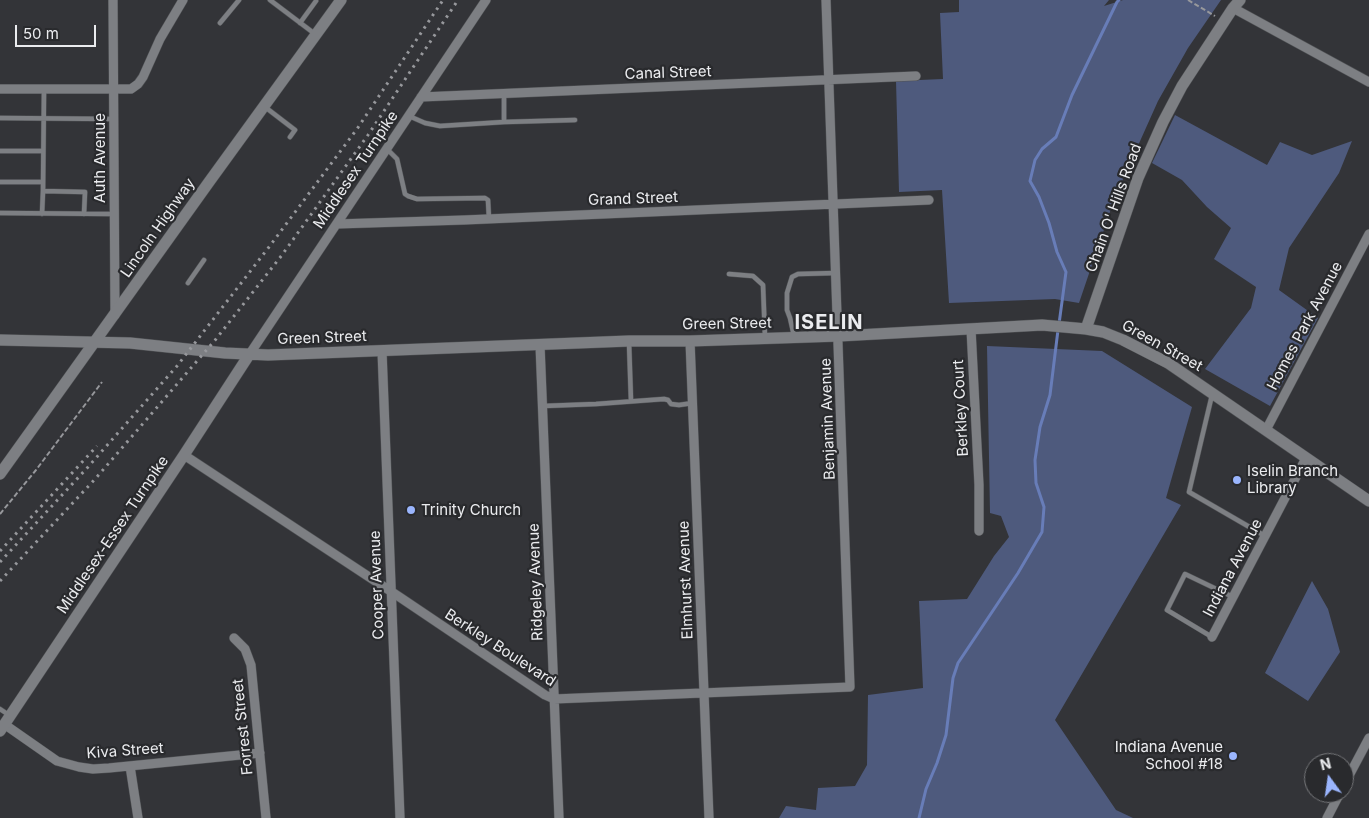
<!DOCTYPE html>
<html>
<head>
<meta charset="utf-8">
<style>
	body { margin:0 }
	#map { position:relative; width:1369px; height:818px; overflow:hidden; background:#333438; font-family:Inter,sans-serif }
	canvas { display:block }
	.north { position:absolute; left:1304px; top:753px; width:50px; height:50px; box-sizing:border-box; background:#292a2d; border:1px solid #77787b; border-radius:50%; rotate:346deg; font-size:14px; font-weight:700; line-height:20px; text-align:center; color:#ebecef }
	.north::after { content:''; display:block; margin:auto; width:18px; height:22px; background:#9ab5fd; clip-path:polygon(50% 0,100% 100%,50% 72%,0 100%) }
	.scale { position:absolute; left:15px; top:25px; width:81px; height:22px; box-sizing:border-box; border:2px solid #ebecef; border-top:0; padding-left:6px; font-size:15px; line-height:18px; white-space:nowrap; color:#ebecef; -webkit-text-stroke:4px #292a2d; paint-order:stroke }
</style>
</head>
<body>
<div id="map">
<canvas width="1369" height="818"></canvas>
<div class="north">N</div>
<div class="scale">50 m</div>
</div>
<script>
const ctx = document.querySelector('canvas').getContext('2d');
ctx.lineJoin = 'round';
function fill(path, color) { ctx.fillStyle = color; ctx.fill(path, 'evenodd'); }
const poly = rows => new Path2D(rows.map(r => 'M' + r).join(''));
function stroke(path, color, width, dash) { ctx.strokeStyle = color; ctx.lineWidth = width; ctx.lineCap = dash ? 'butt' : 'round'; ctx.setLineDash(dash || []); ctx.stroke(path); }
function label(font, color, halo, rows, align = 'center') {
  ctx.font = font + ' Inter,sans-serif'; ctx.lineWidth = 4.5; ctx.setLineDash([]); ctx.textBaseline = 'middle'; ctx.strokeStyle = halo; ctx.fillStyle = color; for (const [text, x, y, turn = 0] of rows) {
    ctx.save(); ctx.translate(x, y); ctx.rotate((+turn || 0) * Math.PI / 180); ctx.textAlign = isNaN(turn) ? turn : align; if (halo) ctx.strokeText(text, 0, 0); ctx.fillText(text, 0, 0); ctx.restore();
  }
}
const green = poly([
	[959,0,1109,0,1104,6,1123,0,1221,0,1188,48,1158,101,1115,197,1079,303,1055,299,949,303,942,190,899,192,896,81,943,79,940,13,959,12],
	[1175,115,1267,165,1280,142,1312,155,1352,141,1339,173,1289,248,1279,290,1318,318,1270,406,1205,369,1251,308,1256,287,1214,259,1231,228,1207,207,1182,180,1152,163],
	[987,346,1102,351,1192,407,1166,498,1181,505,1055,720,1116,810,1133,818,779,818,786,806,816,810,818,788,855,786,867,765,868,695,923,688,919,601,967,599,994,556,1009,537,1001,516,990,513],
	[1312,581,1328,609,1340,652,1308,701,1265,673]
]);
const stream = poly([
	[1059,324,1066,272,1057,252,1049,223,1039,197,1030,181,1035,160,1042,149,1056,137,1072,95,1117,2,1119,0],
	[919,818,926,789,937,763,946,735,953,678,958,663,1018,573,1042,532,1044,507,1036,483,1035,460,1040,427,1050,395,1058,330]
]);
const path = poly([
	[1188,0,1215,16],
	[0,514,36,470,102,382]
]);
const lane = poly([
	[270,0,315,34],
	[220,23,239,0],
	[300,23,316,1],
	[44,89,43,191,85,192,84,214],
	[265,107,295,130,290,137],
	[409,116,425,123,440,126,504,122,504,93],
	[0,118,114,119],
	[504,122,575,120],
	[387,149,397,159,405,194,408,196,417,199,485,198,488,200,489,219],
	[0,151,43,151],
	[0,182,43,182],
	[0,213,114,214],
	[42,214,43,191],
	[729,274,753,276,763,285,765,337],
	[188,283,204,260],
	[794,336,790,318,787,310,787,293,792,277,798,274,836,273],
	[629,342,631,401],
	[1212,395,1189,492,1265,536],
	[543,406,596,404,664,399,668,400,671,404,679,405,693,403],
	[1212,637,1167,610,1185,574,1233,597],
	[0,709,9,715]
]);
const street = poly([
	[113,0,115,315],
	[1233,8,1369,82],
	[0,89,131,89,138,84,143,77,160,39,183,0],
	[421,97,916,76],
	[337,224,464,220,929,200],
	[971,329,979,485,979,531],
	[690,341,709,818],
	[540,345,559,818],
	[382,351,400,818],
	[249,355,486,0],
	[1266,430,1369,234],
	[184,455,401,598,545,695,554,699,850,687,826,0],
	[1212,637,1306,458],
	[234,638,245,649,251,665,266,818],
	[4,724,57,761,79,767,93,769,109,768,260,753],
	[130,766,138,818],
	[1344,785,1369,738],
	[1327,818,1340,793]
]);
const secondary = poly([
	[1086,329,1138,178,1163,122,1182,86,1233,8,1240,0],
	[0,340,130,343,225,353,268,355,629,341,690,341,839,336,1042,325,1086,329,1103,332,1123,340,1168,363,1369,501],
	[0,474,209,182,341,0],
	[0,731,184,455,249,355]
]);
const rail = poly([
	[0,551,97,446],
	[0,562,88,467,177,366,201,335,269,247,357,129,443,0],
	[0,581,96,478,216,339,282,255,368,135,458,0]
]);
const markers = [
	[1237,480,5,"#9ab5fd"],
	[411,510,5,"#9ab5fd"],
	[1233,756,5,"#9ab5fd"]
];
const streetNames = [
	["Canal Street",668,73,-2],
	["Auth Avenue",100,158,-90],
	["Middlesex Turnpike",356,170,-56],
	["Grand Street",633,199,-2],
	["Chain O' Hills Road",1114,208,-70],
	["Lincoln Highway",158,228,-55],
	["Green Street",727,324,-1],
	["Homes Park Avenue",1305,326,-62],
	["Green Street",322,338,-2],
	["Green Street",1162,346,29],
	["Berkley Court",961,408,-93],
	["Benjamin Avenue",828,419,-92],
	["Middlesex-Essex Turnpike",113,535,-56],
	["Indiana Avenue",1233,568,-62],
	["Elmhurst Avenue",686,580,-92],
	["Ridgeley Avenue",536,582,-92],
	["Cooper Avenue",377,585,-92],
	["Berkley Boulevard",500,648,33],
	["Forrest Street",243,727,-96],
	["Kiva Street",125,751,-4]
];
const poiNames = [
	["Iselin Branch",1247,471],
	["Library",1247,488],
	["Trinity Church",421,510],
	["Indiana Avenue",1223,747,"right"],
	["School #18",1223,764,"right"]
];
const districtNames = [
	["ISELIN",829,323]
];
fill(green, '#4e5a7d');
stroke(stream, '#687db8', 3);
stroke(lane, '#505255', 5.5);
stroke(street, '#505255', 10);
stroke(secondary, '#505255', 12);
stroke(path, '#97989c', 2, [5, 2.5]);
stroke(lane, '#7d7f83', 4.5);
stroke(street, '#7d7f83', 9);
stroke(secondary, '#7d7f83', 11);
stroke(rail, '#97989c', 3, [2.5, 5]);
for (const [x, y, r, color] of markers) { const dot = new Path2D(); dot.arc(x, y, r, 0, 2 * Math.PI); ctx.fillStyle = color; ctx.fill(dot); stroke(dot, '#292a2d', 2); }
label('15px', '#ebecef', '#292a2d', streetNames);
label('15px', '#ebecef', '#292a2d', poiNames, 'left');
ctx.letterSpacing = '1px';
label('bold 20px', '#ebecef', '#292a2d', districtNames);
ctx.letterSpacing = '0px';
</script>
</body>
</html>
